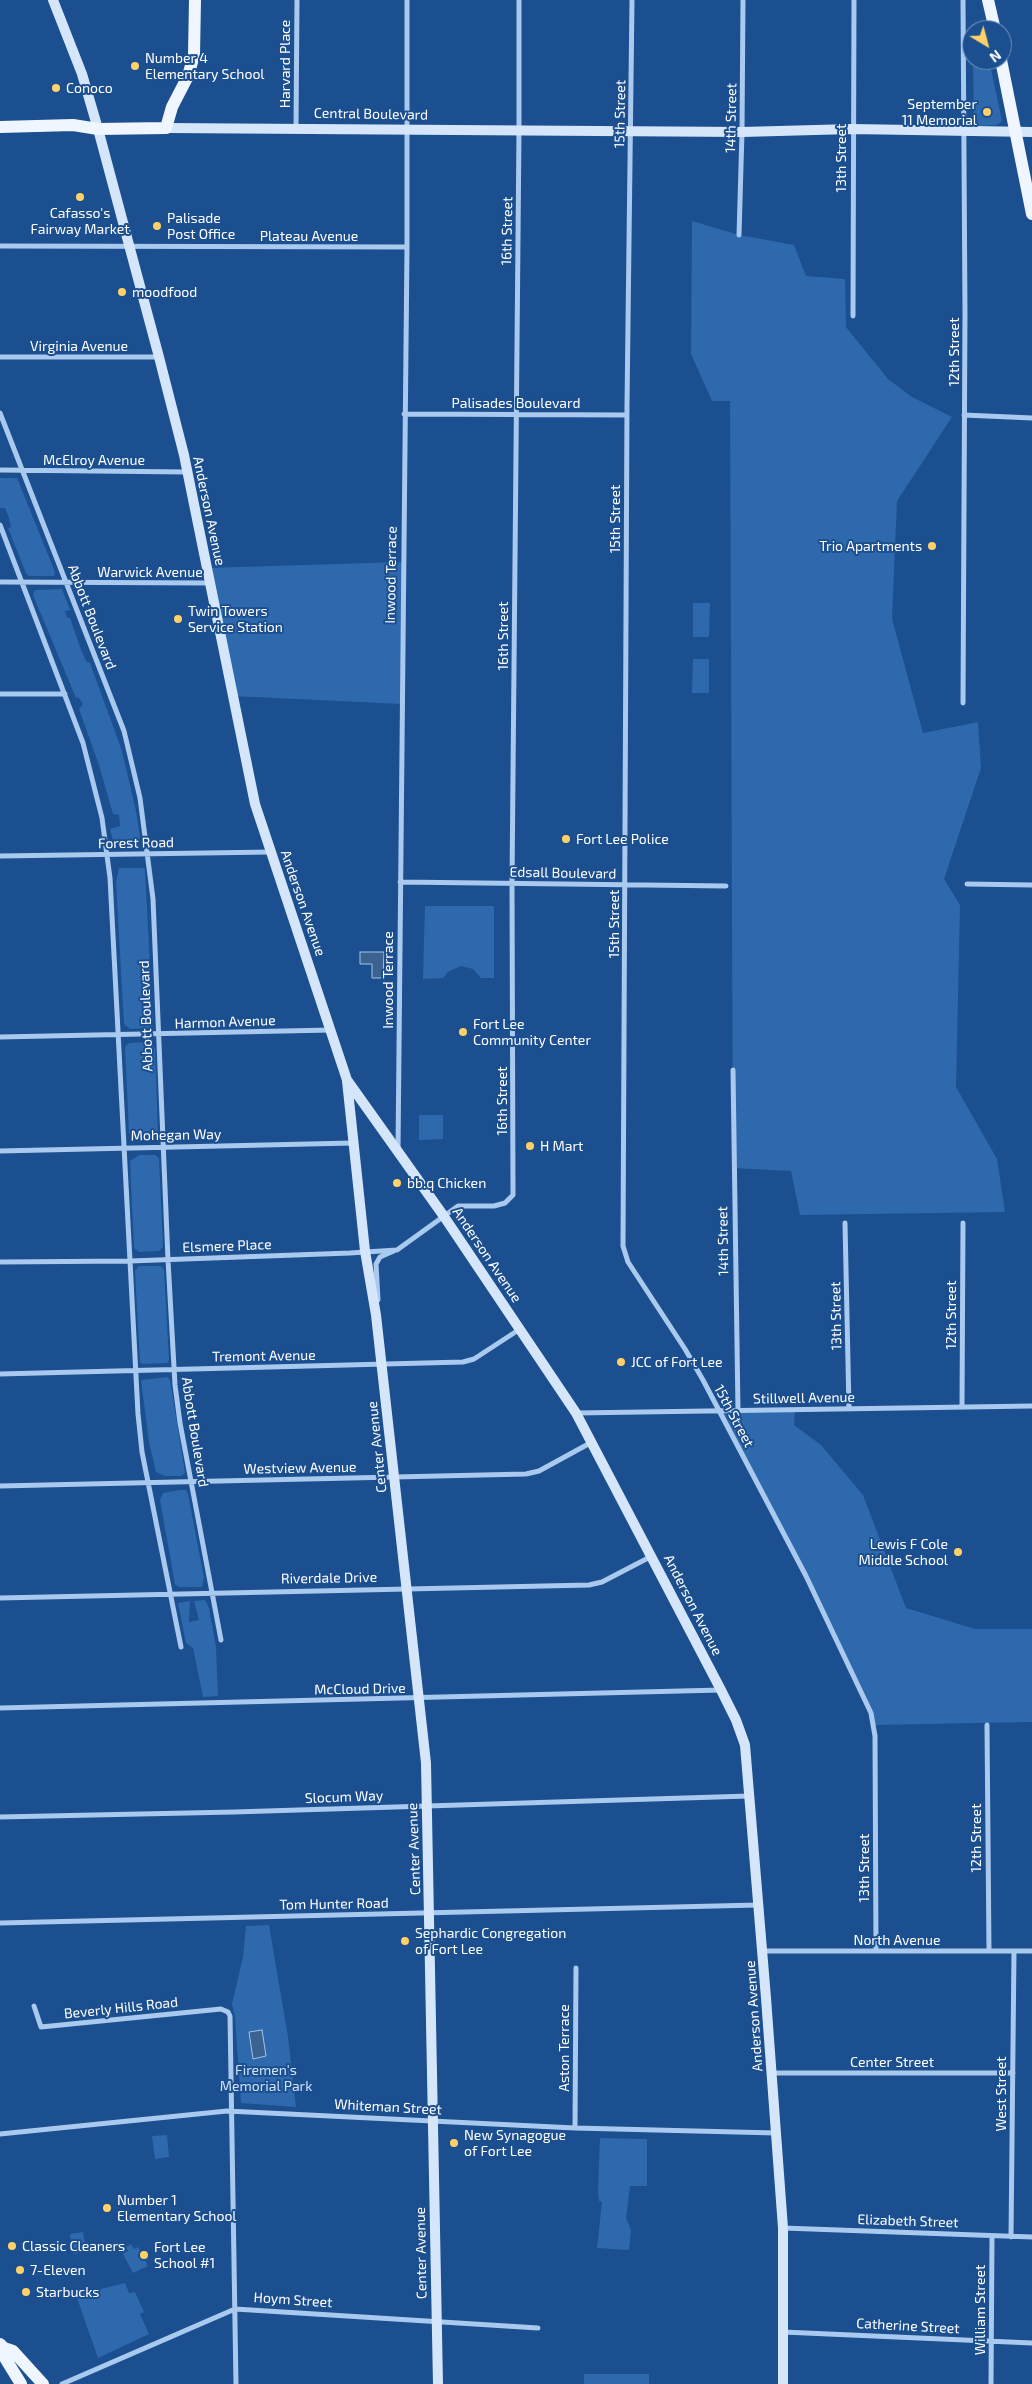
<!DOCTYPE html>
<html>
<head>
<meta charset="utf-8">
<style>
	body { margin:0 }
	#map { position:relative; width:1032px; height:2384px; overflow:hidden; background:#1b4f8f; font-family:"Exo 2",sans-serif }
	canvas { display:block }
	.north { position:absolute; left:962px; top:20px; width:50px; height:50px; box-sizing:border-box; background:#1b4f8f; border:1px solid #7695bc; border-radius:50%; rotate:143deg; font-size:14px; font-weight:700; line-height:20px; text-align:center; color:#fff }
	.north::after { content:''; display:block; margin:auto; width:18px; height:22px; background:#ffd166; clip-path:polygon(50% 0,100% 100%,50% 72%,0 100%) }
</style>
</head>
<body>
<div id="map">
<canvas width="1032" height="2384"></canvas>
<div class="north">N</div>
</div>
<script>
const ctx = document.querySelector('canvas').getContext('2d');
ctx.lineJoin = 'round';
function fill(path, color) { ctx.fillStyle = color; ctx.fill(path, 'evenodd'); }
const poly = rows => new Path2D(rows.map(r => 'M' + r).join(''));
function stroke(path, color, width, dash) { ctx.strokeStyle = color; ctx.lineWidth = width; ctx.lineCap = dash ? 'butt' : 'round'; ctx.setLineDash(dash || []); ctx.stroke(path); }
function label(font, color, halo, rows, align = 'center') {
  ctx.font = font + ' "Exo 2",sans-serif'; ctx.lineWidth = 4; ctx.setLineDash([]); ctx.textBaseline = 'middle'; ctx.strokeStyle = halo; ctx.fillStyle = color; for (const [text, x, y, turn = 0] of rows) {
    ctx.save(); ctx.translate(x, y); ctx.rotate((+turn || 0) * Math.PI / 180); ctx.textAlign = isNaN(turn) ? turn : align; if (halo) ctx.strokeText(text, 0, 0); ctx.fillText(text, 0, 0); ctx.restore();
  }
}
const green = poly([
	[973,60,989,60,1002,121,997,125,978,126,974,121],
	[692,221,739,235,794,245,806,276,845,279,846,327,888,379,912,397,952,417,897,501,892,619,923,733,978,722,981,768,944,879,960,905,956,1087,997,1159,1005,1212,800,1215,791,1171,733,1168,730,401,712,401,691,354],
	[0,478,17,478,55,572,54,576,29,576,26,573,8,528,11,527,9,518,5,508,0,508],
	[403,562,401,704,233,696,207,568],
	[62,589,70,610,65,611,67,618,70,618,80,647,86,661,90,663,122,751,136,811,140,837,139,840,113,840,110,829,120,826,119,815,113,814,99,765,79,709,83,704,78,697,76,698,33,595,35,590],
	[693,603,710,603,709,637,693,637],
	[693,659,709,659,709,693,692,693],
	[119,868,144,868,145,870,153,1025,149,1028,130,1029,124,1024,116,882],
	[425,906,494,906,494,978,481,978,473,969,461,966,448,972,443,978,423,979],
	[148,1042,155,1048,158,1136,155,1139,134,1140,129,1133,125,1047,129,1043],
	[419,1115,443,1115,443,1139,419,1140],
	[139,1155,155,1155,159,1158,163,1247,159,1251,139,1252,134,1248,130,1161],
	[139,1266,161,1266,164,1270,169,1360,168,1363,142,1364,140,1362,135,1271],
	[167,1377,170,1380,185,1473,181,1476,165,1476,156,1472,149,1442,141,1380],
	[795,1410,794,1425,821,1445,863,1495,906,1608,975,1629,1032,1629,1032,1722,874,1725,871,1713,806,1576,719,1411],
	[180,1490,186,1490,188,1494,204,1578,202,1587,179,1587,175,1584,160,1500,163,1493],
	[205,1600,209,1608,216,1647,218,1696,203,1697,193,1648,186,1643,178,1603,190,1601,189,1622,199,1620,194,1601],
	[269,1925,288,2037,296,2107,241,2103,235,2016,232,2004,243,1957,246,1926],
	[167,2135,169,2157,155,2159,152,2136],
	[600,2138,647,2139,647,2186,630,2186,626,2218,631,2230,629,2250,597,2248,602,2202,599,2201,598,2190],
	[83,2232,86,2252,73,2254,70,2234],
	[131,2244,134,2249,138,2247,148,2266,133,2273,123,2254,128,2251,126,2247],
	[125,2283,129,2293,135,2292,144,2312,140,2314,149,2334,98,2358,76,2295],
	[584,2374,649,2374,649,2384,584,2384]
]);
const water = poly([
	[360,952,384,952,383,978,372,978,372,964,360,964,360,952],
	[262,2030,266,2056,253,2059,249,2032,262,2030]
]);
const street = poly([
	[632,0,627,405,623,1246,628,1262,685,1349,703,1380,806,1576,871,1713,875,1736,876,1951],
	[963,0,965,312,963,703],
	[296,128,297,0],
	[739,235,742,132,743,0],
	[0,246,407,247],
	[853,316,854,0],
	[0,357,158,357],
	[0,413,124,731,140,798,153,899,168,1260,175,1385,180,1423,221,1640],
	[404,414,627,415],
	[964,415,1032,418],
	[0,470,187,472],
	[0,525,83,743,102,818,110,878,138,1414,142,1452,181,1647],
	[0,582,210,583],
	[0,694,65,694],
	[0,856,272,852],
	[400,882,726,886],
	[967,884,1032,885],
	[0,1037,331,1030],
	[733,1070,738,1411],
	[398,1149,407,247,407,0],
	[0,1151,353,1143],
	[845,1223,849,1409],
	[0,1262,130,1261,350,1253,397,1250,458,1206,494,1206,505,1203,513,1195,512,883,519,131,519,0],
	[378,1300,376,1264,380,1257,396,1250],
	[0,1374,463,1362,474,1359,520,1329],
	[962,1407,963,1223],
	[577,1413,1032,1406],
	[0,1486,526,1474,539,1471,592,1442],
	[0,1598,589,1585,602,1582,652,1556],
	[0,1708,721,1690],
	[987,1725,989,1951],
	[0,1817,234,1812,749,1796],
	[0,1923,758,1905],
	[763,1951,1032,1951],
	[34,2006,41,2027,221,2009,228,2012,230,2016,236,2384],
	[772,2073,1013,2073],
	[575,2128,576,1968],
	[0,2134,227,2111,575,2128,776,2133],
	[783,2228,1032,2237],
	[1011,2237,1014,1951],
	[783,2332,1032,2343],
	[62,2384,235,2309,538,2328],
	[991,2384,992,2236]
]);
const secondary = poly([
	[53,0,82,74,98,129,159,357,184,455,255,804,347,1080,443,1215,576,1413,721,1690,736,1720,745,1745,766,1998,783,2228,783,2384],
	[166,128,742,132,852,129,1032,132],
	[347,1081,365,1251,376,1315,426,1763,438,2384]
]);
const primary = poly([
	[988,0,995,30],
	[1001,60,1032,214],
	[0,127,73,125,98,129,166,128,172,107,188,76,194,55,195,0],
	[0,2344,4,2348,13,2351,43,2384],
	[4,2348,5,2358,21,2384]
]);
const markers = [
	[135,66,5,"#ffd166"],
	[56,88,5,"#ffd166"],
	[987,112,5,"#ffd166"],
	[80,197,5,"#ffd166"],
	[157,226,5,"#ffd166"],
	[122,292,5,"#ffd166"],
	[932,546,5,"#ffd166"],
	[178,619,5,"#ffd166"],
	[566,839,5,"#ffd166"],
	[463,1032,5,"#ffd166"],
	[530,1146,5,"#ffd166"],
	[397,1183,5,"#ffd166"],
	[621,1362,5,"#ffd166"],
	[958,1552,5,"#ffd166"],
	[405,1941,5,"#ffd166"],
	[454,2143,5,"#ffd166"],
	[107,2208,5,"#ffd166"],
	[12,2246,5,"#ffd166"],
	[144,2255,5,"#ffd166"],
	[20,2270,5,"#ffd166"],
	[26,2292,5,"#ffd166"]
];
const poiNames = [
	["Number 4",145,58],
	["Elementary School",145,74],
	["Conoco",66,88],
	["September",977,104,"right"],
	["11 Memorial",977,120,"right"],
	["Cafasso's",80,213,"center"],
	["Fairway Market",80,229,"center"],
	["Palisade",167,218],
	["Post Office",167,234],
	["moodfood",132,292],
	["Trio Apartments",922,546,"right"],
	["Twin Towers",188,611],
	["Service Station",188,627],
	["Fort Lee Police",576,839],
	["Fort Lee",473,1024],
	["Community Center",473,1040],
	["H Mart",540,1146],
	["bb.q Chicken",407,1183],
	["JCC of Fort Lee",631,1362],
	["Lewis F Cole",948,1544,"right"],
	["Middle School",948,1560,"right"],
	["Sephardic Congregation",415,1933],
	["of Fort Lee",415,1949],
	["New Synagogue",464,2135],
	["of Fort Lee",464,2151],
	["Number 1",117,2200],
	["Elementary School",117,2216],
	["Classic Cleaners",22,2246],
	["Fort Lee",154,2247],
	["School #1",154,2263],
	["7-Eleven",30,2270],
	["Starbucks",36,2292]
];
const streetNames = [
	["Harvard Place",285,64,-90],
	["Central Boulevard",371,114,1],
	["15th Street",620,114,-89],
	["14th Street",731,118,-89],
	["13th Street",841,158,-90],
	["16th Street",507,231,-89],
	["Plateau Avenue",309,236],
	["Virginia Avenue",79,346],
	["12th Street",954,352,-90],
	["Palisades Boulevard",516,403],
	["McElroy Avenue",94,460],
	["Anderson Avenue",209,511,78],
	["15th Street",615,519,-90],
	["Warwick Avenue",150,572],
	["Inwood Terrace",391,575,-89],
	["Abbott Boulevard",92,617,69],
	["16th Street",503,636,-90],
	["Forest Road",136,843,-1],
	["Edsall Boulevard",563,873,1],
	["Anderson Avenue",303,903,71],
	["15th Street",614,924,-90],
	["Inwood Terrace",388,980,-90],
	["Abbott Boulevard",146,1016,-92],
	["Harmon Avenue",225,1022,-2],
	["16th Street",502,1101,-90],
	["Mohegan Way",176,1135,-1],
	["14th Street",723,1241,-91],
	["Elsmere Place",227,1246,-2],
	["Anderson Avenue",487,1255,56],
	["12th Street",951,1315,-90],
	["13th Street",836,1316,-91],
	["Tremont Avenue",264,1356,-1],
	["Stillwell Avenue",804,1398,-1],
	["15th Street",734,1416,62],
	["Abbott Boulevard",195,1432,81],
	["Center Avenue",377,1447,-96],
	["Westview Avenue",300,1468,-1],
	["Riverdale Drive",329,1578,-1],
	["Anderson Avenue",693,1605,63],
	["McCloud Drive",360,1689,-1],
	["Slocum Way",344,1797,-2],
	["12th Street",976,1838,-90],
	["Center Avenue",414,1849,-92],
	["13th Street",864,1868,-90],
	["Tom Hunter Road",334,1904,-1],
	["North Avenue",897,1940],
	["Beverly Hills Road",121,2008,-6],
	["Anderson Avenue",754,2016,-94],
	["Aston Terrace",564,2048,-90],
	["Center Street",892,2062],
	["West Street",1001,2094,-90],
	["Whiteman Street",388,2107,3],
	["Elizabeth Street",908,2221,2],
	["Center Avenue",421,2253,-91],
	["Hoym Street",293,2300,4],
	["William Street",980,2310,-90],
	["Catherine Street",908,2326,3]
];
const parkNames = [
	["Firemen's",266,2070],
	["Memorial Park",266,2086]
];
fill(green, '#2e69ad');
fill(water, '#3c6290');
stroke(water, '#9cc4f0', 1);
stroke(street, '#a9c9ee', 5);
stroke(secondary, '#d6e6fa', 10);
stroke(primary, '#f0f6ff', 12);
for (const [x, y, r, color] of markers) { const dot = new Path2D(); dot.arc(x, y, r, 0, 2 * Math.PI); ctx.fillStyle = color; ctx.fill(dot); stroke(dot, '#1b4f8f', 2); }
label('14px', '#fff', '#1b4f8f', poiNames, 'left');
label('14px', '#fff', '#1b4f8f', streetNames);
label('14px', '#cfe3fa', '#1b4f8f', parkNames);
</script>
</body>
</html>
